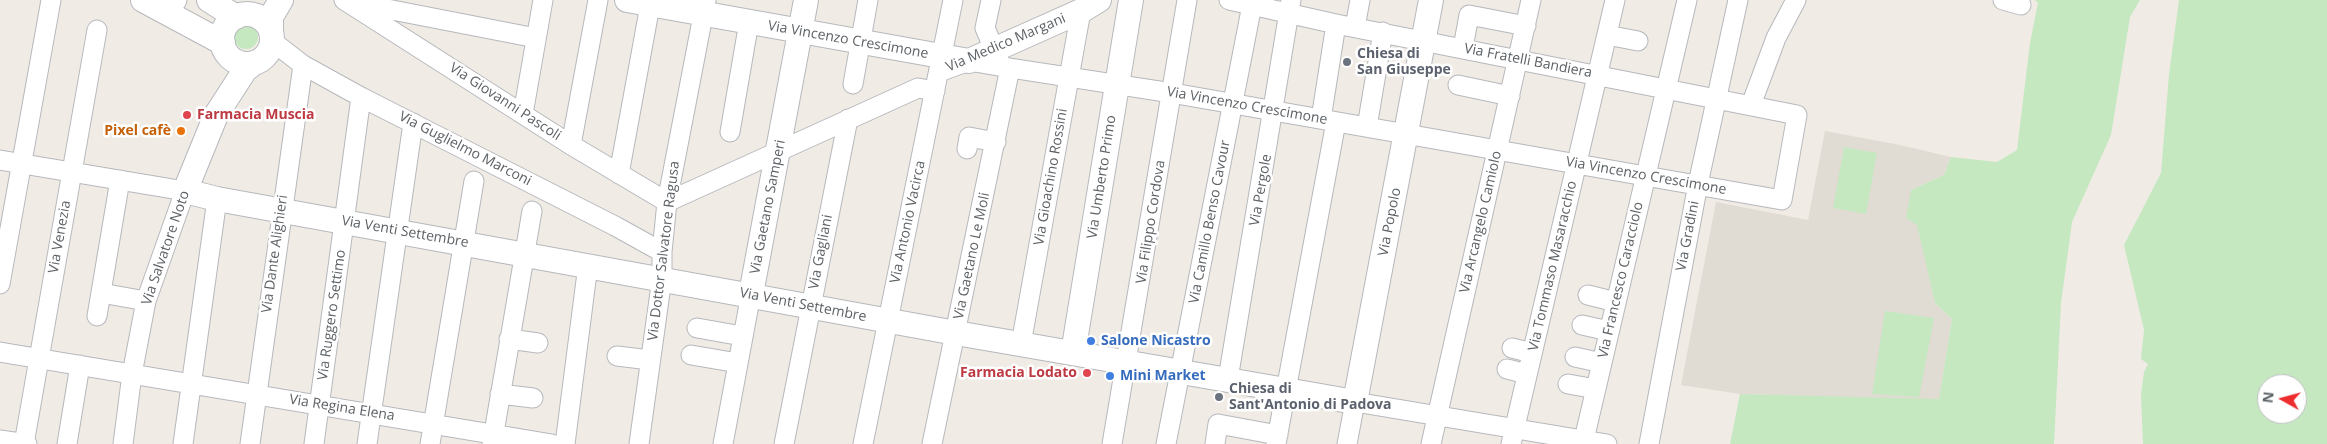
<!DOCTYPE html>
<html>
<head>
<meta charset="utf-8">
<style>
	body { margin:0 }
	#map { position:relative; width:2327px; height:444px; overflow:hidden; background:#f0ece5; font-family:"Open Sans",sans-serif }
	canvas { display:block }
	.north { position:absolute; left:2257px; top:374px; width:50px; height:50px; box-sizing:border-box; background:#fff; border:1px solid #bec0c2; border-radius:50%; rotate:277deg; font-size:14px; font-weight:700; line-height:20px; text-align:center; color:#5d6266 }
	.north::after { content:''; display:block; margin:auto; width:18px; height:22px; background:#ee2d2f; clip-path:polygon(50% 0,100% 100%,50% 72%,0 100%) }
</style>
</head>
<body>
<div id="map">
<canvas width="2327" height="444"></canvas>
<div class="north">N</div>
</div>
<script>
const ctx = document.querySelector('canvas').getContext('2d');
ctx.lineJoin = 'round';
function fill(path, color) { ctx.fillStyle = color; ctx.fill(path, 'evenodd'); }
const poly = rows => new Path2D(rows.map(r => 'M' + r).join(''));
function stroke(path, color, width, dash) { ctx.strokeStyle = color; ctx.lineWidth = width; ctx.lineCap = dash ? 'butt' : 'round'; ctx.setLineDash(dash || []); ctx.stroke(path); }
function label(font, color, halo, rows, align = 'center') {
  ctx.font = font + ' "Open Sans",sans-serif'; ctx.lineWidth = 5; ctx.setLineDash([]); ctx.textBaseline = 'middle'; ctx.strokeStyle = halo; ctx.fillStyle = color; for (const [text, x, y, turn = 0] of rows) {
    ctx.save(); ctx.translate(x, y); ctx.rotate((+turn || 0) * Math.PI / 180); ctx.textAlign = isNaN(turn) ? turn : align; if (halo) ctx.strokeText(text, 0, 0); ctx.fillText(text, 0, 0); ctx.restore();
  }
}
const education = poly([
	[1825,131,1900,145,1951,157,1944,175,1911,190,1935,303,1952,319,1939,400,1740,394,1681,385,1716,202,1808,220]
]);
const green = poly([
	[2035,0,2140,0,2130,17,2111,135,2072,222,2061,303,2054,444,1730,444,1740,394,1939,399,1952,319,1935,303,1917,225,1906,218,1911,190,1944,175,1951,157,1997,162,2017,150,2030,43,2038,3],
	[2179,0,2327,0,2327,444,2143,444,2141,394,2144,372,2148,364,2141,359,2144,330,2124,245,2161,173,2169,74],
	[2267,384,2297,384,2297,414,2267,414],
	'234 37a12 12 0 1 1 24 0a12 12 0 1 1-24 0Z',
	[1844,147,1877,153,1866,214,1833,208],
	[1885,311,1934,318,1919,397,1872,394]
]);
const minor = poly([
	[344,0,571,145,667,202,918,88,935,91],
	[991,0,985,28,1000,63],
	[2003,0,2021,5],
	[356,3,536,38],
	[168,14,177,0],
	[1355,27,1360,0],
	[1607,35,1638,41],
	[272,41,303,65,361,97,615,226,662,252],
	[1463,48,1469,15,1526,26],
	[939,72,969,61,1010,68,1172,93,1782,200,1797,115,1336,24,1229,0],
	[853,84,868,0],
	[1458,85,1510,96],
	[1751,105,1776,38,1796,0],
	[523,114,543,0],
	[1321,119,1336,24],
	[1367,127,1383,32],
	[730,132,749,22],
	[571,145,598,0],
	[967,149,969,137,996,142],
	[0,160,185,191,146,301,132,374,123,444],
	[619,174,651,0],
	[0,284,51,0],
	[101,293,146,301],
	[1588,295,1616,302],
	[97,316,120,180],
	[1582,325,1609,331],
	[697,328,742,336],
	[509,339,538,343],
	[1021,344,1081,11],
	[1512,348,1532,353],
	[0,352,552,444],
	[691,355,738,363],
	[617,356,650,360],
	[1575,357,1602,363],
	[1507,369,1527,374],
	[1228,379,1291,0],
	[1568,384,1596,389],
	[500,394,533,398],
	[0,440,27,444],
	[24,444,97,30],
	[67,444,80,365],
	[183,444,217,199],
	[250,444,303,65],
	[314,444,361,97],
	[367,444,413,123],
	[430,444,474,181],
	[492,444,532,211],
	[565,444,588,265],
	[639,444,662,278,662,252,667,202,706,0],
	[723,444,751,294],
	[784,444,848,119],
	[863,444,953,0],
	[932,444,1010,68],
	[1112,444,1187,0],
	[1166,444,1253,0],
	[1215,444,1218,424,1278,435],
	[1276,444,1336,122],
	[1347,444,1355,402,1607,444],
	[1431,444,1531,0],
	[1511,444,1615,0],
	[1583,444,1687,0],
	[1649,444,1698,184,1738,0]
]);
const tertiary = poly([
	[143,0,223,43],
	[209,0,236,17],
	[627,0,969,61,1081,11,1099,0],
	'222 39a25 25 0 1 1 50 0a25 25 0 1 1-50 0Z',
	[271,30,271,17,281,0],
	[254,63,245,70,216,115,185,191,217,199,956,333,1355,402,1431,0],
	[751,294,806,0],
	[1073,353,1131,0]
]);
const markers = [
	[1347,62,5,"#6b7280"],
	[187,115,5,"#e0444e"],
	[181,131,5,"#e8710a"],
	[1091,341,5,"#3f7fe0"],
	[1087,373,5,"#e0444e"],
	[1110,376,5,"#3f7fe0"],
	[1219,397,5,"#6b7280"]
];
const streetNames = [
	["Via Vincenzo Crescimone",848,40,10],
	["Via Medico Margani",1006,43,-23],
	["Via Fratelli Bandiera",1528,61,11],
	["Via Giovanni Pascoli",505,102,33],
	["Via Vincenzo Crescimone",1247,106,10],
	["Via Guglielmo Marconi",465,149,27],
	["Via Vincenzo Crescimone",1646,176,10],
	["Via Gioachino Rossini",1051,177,-80],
	["Via Umberto Primo",1102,177,-81],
	["Via Pergole",1261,190,-80],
	["Via Gaetano Samperi",768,207,-79],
	["Via Antonio Vacirca",908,222,-78],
	["Via Filippo Cordova",1151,222,-81],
	["Via Camillo Benso Cavour",1210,222,-79],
	["Via Popolo",1390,222,-79],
	["Via Arcangelo Camiolo",1481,222,-77],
	["Via Venti Settembre",405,232,10],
	["Via Gradini",1688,236,-79],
	["Via Venezia",60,237,-80],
	["Via Salvatore Noto",166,248,-71],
	["Via Dottor Salvatore Ragusa",664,251,-83],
	["Via Gagliani",821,252,-79],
	["Via Dante Alighieri",275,254,-82],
	["Via Gaetano Le Moli",972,256,-78],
	["Via Tommaso Masaracchio",1553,266,-77],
	["Via Francesco Caracciolo",1621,280,-77],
	["Via Venti Settembre",803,305,11],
	["Via Ruggero Settimo",332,315,-82],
	["Via Regina Elena",342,408,9]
];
const worshipNames = [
	["Chiesa di",1357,54],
	["San Giuseppe",1357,70],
	["Chiesa di",1229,389],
	["Sant'Antonio di Padova",1229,405]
];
const healthNames = [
	["Farmacia Muscia",197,115],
	["Farmacia Lodato",1077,373,"right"]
];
const foodNames = [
	["Pixel cafè",171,131]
];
const shopNames = [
	["Salone Nicastro",1101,341],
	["Mini Market",1120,376]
];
fill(education, '#e0dbd3');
fill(green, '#c5e8c1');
stroke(minor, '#b6b8bc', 21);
stroke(tertiary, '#b6b8bc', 26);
stroke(minor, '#fff', 19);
stroke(tertiary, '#fff', 24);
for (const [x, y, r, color] of markers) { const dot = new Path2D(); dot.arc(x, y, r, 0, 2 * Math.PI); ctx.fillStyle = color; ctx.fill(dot); stroke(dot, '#fff', 2); }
label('14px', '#5d6266', '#fff', streetNames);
label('bold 14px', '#5b616d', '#fff', worshipNames, 'left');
label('bold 14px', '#be3a42', '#fff', healthNames, 'left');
label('bold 14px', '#c56008', '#fff', foodNames, 'right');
label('bold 14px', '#366cbe', '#fff', shopNames, 'left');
</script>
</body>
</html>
